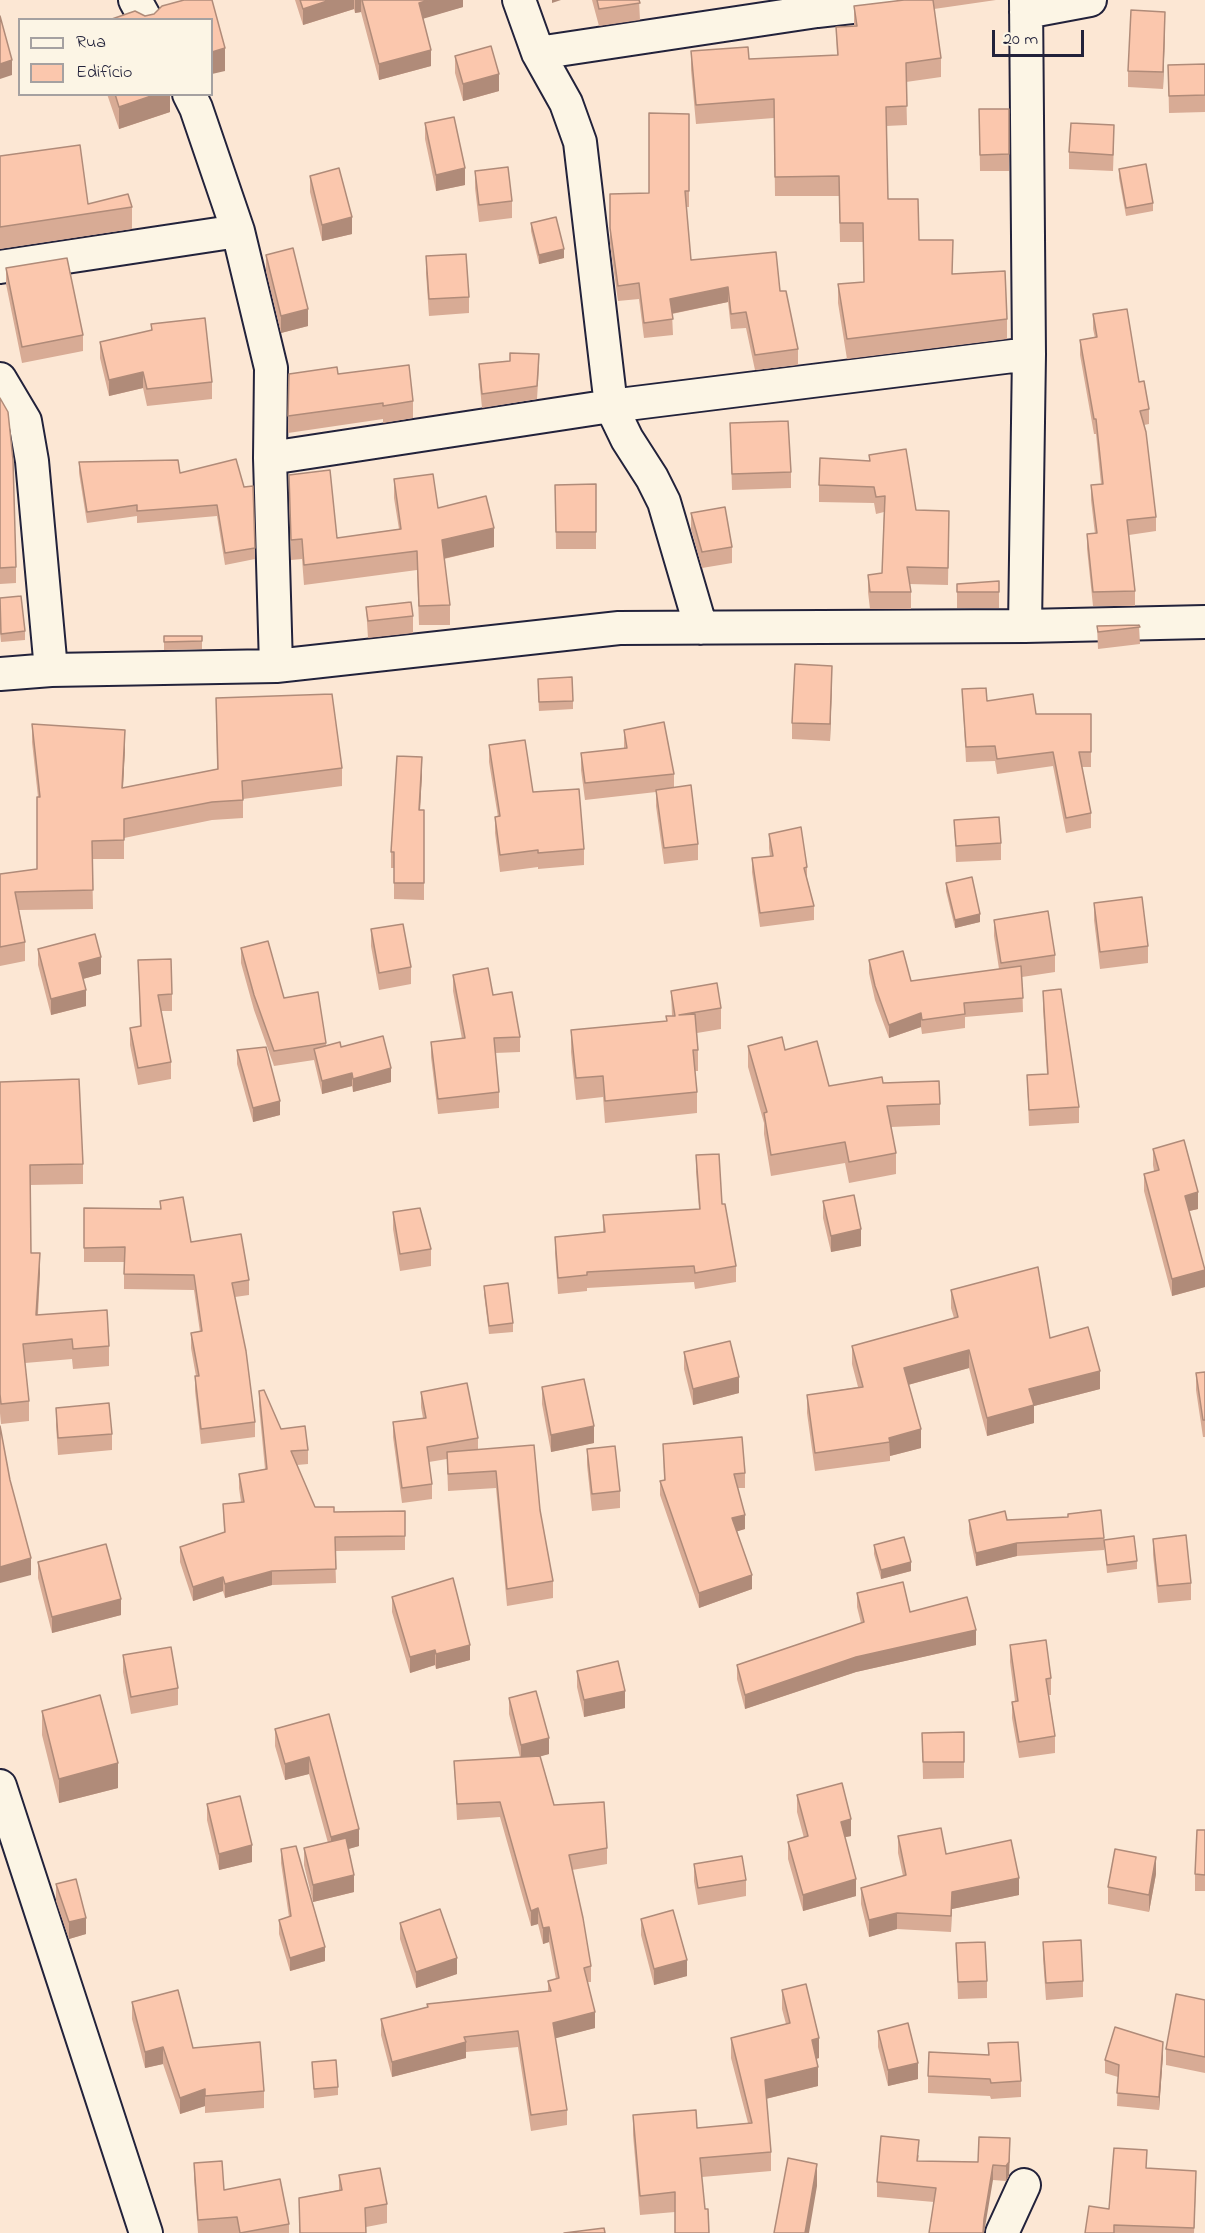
<!DOCTYPE html>
<html>
<head>
<meta charset="utf-8">
<style>
	body { margin:0 }
	#map { position:relative; width:1205px; height:2233px; overflow:hidden; background:#fce7d4; font-family:"Indie Flower",sans-serif }
	canvas { display:block }
	.legend { position:absolute; left:18px; top:18px; width:195px; height:78px; box-sizing:border-box; background:#fcf5e5; border:2px solid #a5a1a1; margin:0; padding:8px 10px; list-style:none; font-size:18px; color:#22223b }
	.legend li { display:flex; align-items:center; gap:12px; height:30px }
	.legend b { width:30px; border:2px solid #a5a1a1 }
	.scale { position:absolute; left:992px; top:30px; width:92px; height:27px; box-sizing:border-box; border:3px solid #22223b; border-top:0; padding-left:8px; font-size:18px; line-height:21px; white-space:nowrap; color:#22223b; -webkit-text-stroke:4px #fcf5e5; paint-order:stroke }
</style>
</head>
<body>
<div id="map">
<canvas width="1205" height="2233"></canvas>
<ul class="legend">
<li><b style="height:8px;background:#fcf5e5"></b>Rua</li>
<li><b style="height:16px;background:#fbc7ad"></b>Edifício</li>
</ul>
<div class="scale">20 m</div>
</div>
<script>
const ctx = document.querySelector('canvas').getContext('2d');
ctx.lineJoin = 'round';
const poly = rows => new Path2D(rows.map(r => 'M' + r).join(''));
function stroke(path, color, width, dash) { ctx.strokeStyle = color; ctx.lineWidth = width; ctx.lineCap = dash ? 'butt' : 'round'; ctx.setLineDash(dash || []); ctx.stroke(path); }
function fill(path, color) { ctx.fillStyle = color; ctx.fill(path, 'evenodd'); }
const minor = poly([
	[135,0,146,20],
	[519,0,538,53,566,103,580,142,611,406,627,439,652,478,664,502,701,628],
	[1026,12,1090,0],
	[538,53,817,11,913,0],
	[189,94,196,108,238,231,271,368,270,458,276,666],
	[0,267,238,231],
	[0,379,25,421,32,461,51,670],
	[270,458,611,406,1029,354],
	[1025,626,1029,354,1026,0],
	[0,674,51,670,276,666,619,628,1025,626,1205,622],
	[0,1786,146,2233],
	[1002,2233,1024,2185]
]);
const wall = poly([
	[295,0,463,0,463,7,423,18,431,66,379,80,361,12,355,13,354,9,303,25],
	[592,0,639,0,640,20,599,26],
	[904,0,996,0,934,9,941,58,941,77,906,82,907,125,886,126,888,199,919,240,953,274,1007,319,1007,339,847,359,838,303,838,284,864,282,863,242,840,242,839,196,775,196,774,118,696,124,691,70,691,51,749,59,837,55,836,27,854,26,854,6],
	[1165,29,1163,89,1128,87,1128,71],
	[455,56,499,91,463,101,455,73],
	[1205,64,1205,112,1169,113,1168,65],
	[107,94,170,94,170,112,119,129],
	[979,109,1009,109,1009,171,980,171],
	[689,114,689,207,686,207,691,260,780,291,798,349,798,365,755,370,746,328,731,329,728,302,672,314,673,335,644,338,639,299,618,301,610,244,610,194,649,193],
	[425,123,465,185,436,191,425,139],
	[1114,142,1113,171,1069,169,1069,152],
	[0,156,88,204,132,207,132,229,0,249],
	[1119,169,1153,203,1153,211,1126,216,1119,178],
	[475,171,512,201,512,218,479,222,475,188],
	[310,176,352,234,322,241,310,192],
	[531,223,564,258,539,264,531,231],
	[266,255,308,326,281,333,266,271],
	[426,256,469,297,469,313,429,316,426,273],
	[6,268,83,335,83,351,22,363,6,284],
	[1093,314,1139,382,1149,409,1149,424,1144,425,1156,517,1156,531,1129,535,1135,591,1135,606,1093,606,1087,549,1087,534,1095,534,1091,500,1091,485,1101,484,1096,434,1094,434,1080,355,1080,340,1095,338,1093,329],
	[151,324,212,382,212,399,147,406,143,388,109,396,100,358,100,342,151,331],
	[479,364,539,367,537,399,482,408,479,377],
	[289,374,338,374,413,401,413,418,383,423,383,419,288,433],
	[0,398,16,567,16,583,0,584],
	[730,423,791,472,791,488,732,490],
	[869,455,916,510,949,511,948,585,909,584,911,592,911,609,870,609,868,592,868,575,882,573,884,512,876,514,874,503,819,502,819,485,869,461],
	[79,462,180,473,244,487,253,486,255,559,225,565,217,516,137,523,137,516,87,523,79,473],
	[289,475,337,538,399,529,394,498,394,479,438,508,494,547,444,559,450,605,450,625,419,625,417,570,304,585,302,559,291,560],
	[596,484,596,549,556,549,555,485],
	[691,513,732,547,732,563,702,568,691,529],
	[957,584,999,592,999,608,957,608],
	[0,598,25,631,25,640,1,642,0,632],
	[366,607,413,616,413,633,368,638],
	[1139,625,1140,644,1098,649,1097,626],
	[164,636,202,636,202,649,164,650],
	[832,682,830,741,792,739,792,723],
	[538,688,573,701,573,709,539,711],
	[962,689,987,701,1036,714,1091,714,1091,767,1082,767,1091,813,1091,828,1066,833,1053,766,997,774,995,761,966,762],
	[216,698,342,768,342,786,243,799,243,818,212,820,124,838,124,859,92,859,93,909,19,910,25,942,25,961,0,966,0,874,37,869,38,797,32,742,32,724,125,748,123,788,217,769],
	[624,730,674,774,674,787,698,844,698,860,664,864,656,806,656,792,585,800,581,770,581,753,624,749],
	[489,745,584,849,584,865,538,869,538,867,500,872,495,833,495,817,498,817,489,762],
	[422,774,420,810,424,810,424,900,394,899,394,868,391,868,391,852],
	[954,820,1001,843,1001,860,956,862],
	[769,834,807,867,807,878,814,906,814,920,760,927,752,872,752,858,770,857,769,848],
	[946,883,980,922,955,928,946,891],
	[1094,903,1148,946,1148,963,1100,969,1094,920],
	[994,920,1055,955,1055,972,1022,977,1023,1012,965,1017,965,1028,922,1034,921,1027,889,1038,875,1000,869,973,869,960,911,981,999,969,994,936],
	[371,929,411,967,411,984,379,990,371,946],
	[241,948,284,998,326,1043,326,1046,341,1047,391,1082,353,1092,352,1086,322,1094,314,1060,274,1066,254,1010,241,963],
	[38,949,101,974,83,979,86,1006,51,1015,38,965],
	[138,960,172,994,172,1011,161,1011,171,1062,171,1079,138,1085,130,1045,130,1028,140,1026],
	[453,975,493,995,520,1037,520,1052,495,1053,499,1092,499,1108,438,1114,431,1057,431,1042,462,1039,453,991],
	[671,991,721,1008,721,1029,697,1033,698,1050,698,1071,695,1071,697,1092,697,1113,605,1123,603,1097,576,1100,571,1052,571,1030,666,1021,672,1016],
	[1043,991,1079,1107,1079,1123,1029,1126,1027,1075,1047,1074,1043,1008],
	[748,1046,785,1050,829,1086,883,1083,940,1104,940,1125,891,1127,896,1153,896,1174,849,1183,845,1163,771,1176,764,1134,764,1123,748,1067],
	[237,1050,280,1115,253,1122,237,1064],
	[0,1082,83,1164,83,1184,30,1185,31,1253,40,1273,38,1315,109,1346,109,1366,73,1369,72,1359,25,1363,29,1401,29,1421,1,1424,0,1413],
	[1153,1149,1198,1209,1189,1211,1205,1270,1205,1287,1172,1296,1144,1191,1144,1174,1154,1171,1153,1165],
	[696,1155,722,1204,736,1266,736,1282,695,1289,694,1282,587,1288,587,1291,558,1294,555,1253,555,1237,603,1232,603,1215,699,1209,696,1172],
	[160,1201,191,1242,249,1280,249,1295,235,1297,255,1422,255,1437,201,1444,195,1391,195,1376,196,1376,191,1348,191,1333,200,1332,194,1290,124,1289,124,1262,84,1262,84,1208,160,1209],
	[823,1201,861,1246,831,1252,823,1218],
	[393,1212,431,1249,431,1266,400,1271,393,1229],
	[484,1286,513,1323,513,1332,489,1334,484,1294],
	[951,1290,1050,1338,1100,1389,1034,1406,1034,1423,987,1436,969,1368,908,1385,921,1448,890,1456,890,1461,815,1471,807,1413,807,1395,858,1387,852,1364,852,1346,954,1318,951,1308],
	[684,1352,739,1393,693,1405,684,1369],
	[1205,1372,1205,1437,1203,1437,1196,1390,1196,1373],
	[542,1387,594,1443,551,1452,542,1404],
	[259,1391,281,1429,308,1450,308,1464,297,1465,315,1507,334,1512,405,1511,405,1550,335,1551,336,1583,272,1585,225,1598,223,1591,193,1601,180,1562,180,1547,224,1533,223,1504,241,1502,239,1488,239,1474,265,1469,259,1406],
	[421,1392,478,1438,478,1449,540,1510,553,1581,553,1598,507,1606,496,1488,448,1491,447,1459,429,1462,432,1484,432,1499,402,1503,393,1437,393,1422,423,1418,421,1407],
	[56,1408,112,1434,112,1450,58,1455,56,1425],
	[663,1444,745,1473,745,1488,738,1488,745,1529,737,1531,752,1589,699,1608,660,1495,660,1481,664,1480],
	[587,1449,620,1491,620,1508,592,1511,587,1465],
	[969,1520,1007,1520,1104,1538,1104,1550,1017,1556,976,1566,969,1533],
	[1153,1539,1191,1583,1191,1600,1158,1603,1153,1555],
	[1104,1540,1137,1561,1137,1569,1107,1573],
	[874,1545,911,1571,881,1579,874,1554],
	[38,1562,121,1615,52,1633,38,1578],
	[857,1593,910,1612,976,1645,856,1672,745,1709,737,1679,737,1665,861,1623,857,1607],
	[392,1597,470,1660,436,1669,435,1665,410,1673,392,1612],
	[1010,1645,1051,1678,1051,1695,1049,1695,1055,1736,1055,1753,1019,1758,1012,1718,1012,1702,1015,1701,1010,1662],
	[123,1655,178,1688,178,1705,131,1714,123,1672],
	[577,1671,625,1708,584,1717,577,1687],
	[509,1698,549,1754,540,1756,554,1805,607,1848,607,1864,572,1870,591,1966,591,1982,587,1982,595,2028,555,2038,567,2110,567,2125,531,2131,518,2047,466,2052,466,2058,392,2077,381,2035,381,2019,427,2007,427,2004,548,1992,548,1981,556,1979,549,1942,543,1944,538,1924,531,1926,500,1817,457,1820,454,1761,520,1757,509,1714],
	[42,1711,118,1788,59,1803,42,1735],
	[329,1714,359,1846,348,1849,354,1892,313,1902,304,1865,304,1848,328,1843,309,1774,285,1780,275,1746,275,1729],
	[964,1732,964,1778,923,1779,922,1733],
	[797,1795,851,1836,845,1837,856,1896,803,1911,788,1859,788,1842,804,1838,797,1812],
	[207,1804,252,1862,219,1870,207,1820],
	[1205,1830,1205,1891,1195,1891,1195,1874],
	[898,1836,946,1854,1019,1895,952,1909,951,1932,897,1929,869,1937,861,1904,861,1888,903,1876,898,1853],
	[281,1849,325,1961,290,1971,279,1934,279,1920,289,1917,281,1863],
	[694,1864,746,1880,746,1896,698,1905,694,1881],
	[1156,1874,1149,1912,1108,1904,1108,1887],
	[56,1884,86,1934,69,1939,56,1901],
	[641,1919,687,1976,654,1985,641,1935],
	[400,1923,457,1974,416,1988,400,1939],
	[1043,1942,1083,1981,1083,1997,1046,2000,1043,1959],
	[956,1943,987,1981,987,1998,958,1999],
	[782,1990,819,2058,816,2059,818,2086,766,2099,771,2152,771,2171,702,2177,675,2212,640,2215,633,2135,633,2115,697,2128,748,2123,731,2058,731,2038,786,2024,782,2009],
	[1205,2000,1205,2073,1166,2065,1166,2049],
	[132,2002,193,2048,264,2091,264,2108,205,2113,205,2106,180,2114,163,2064,145,2068,132,2019],
	[878,2031,918,2079,888,2086,878,2047],
	[988,2043,1021,2081,1021,2097,991,2099,990,2096,928,2093,928,2076,988,2055],
	[1163,2055,1159,2110,1117,2106,1118,2077,1105,2073,1105,2060],
	[312,2062,338,2087,338,2095,314,2098],
	[1010,2153,1009,2176,1006,2181,993,2180,934,2202,877,2197,877,2182,919,2155,918,2161,978,2162],
	[194,2163,224,2190,289,2224,289,2233,198,2233,194,2179],
	[1147,2168,1196,2186,1194,2233,1085,2233,1109,2209],
	[339,2175,387,2204,387,2223,366,2227,366,2233,299,2233,299,2198,339,2190]
]);
const shadedWall = poly([
	[330,0,354,0,354,9,303,25,303,9],
	[355,0,361,0,361,12,355,13],
	[429,0,463,0,463,7,419,20,419,3],
	[552,0,561,0,552,3],
	[1165,12,1165,29,1163,89,1163,72],
	[225,48,225,71,212,74,212,52],
	[431,50,431,66,379,80,379,64],
	[12,60,12,75,0,79,0,64],
	[499,74,499,91,463,101,463,84],
	[157,94,170,94,170,112,119,129,119,107],
	[465,168,465,185,436,191,436,175],
	[352,217,352,234,322,241,322,225],
	[564,249,564,258,539,264,539,255],
	[728,287,728,302,670,314,670,299],
	[308,309,308,326,281,333,281,316],
	[143,372,143,388,109,396,109,380],
	[494,528,494,547,442,559,442,540],
	[832,666,832,682,830,741,830,724],
	[125,730,125,748,122,806,122,788],
	[422,757,422,774,419,827,419,810],
	[980,914,980,922,955,928,955,920],
	[101,957,101,974,79,980,79,963],
	[86,990,86,1006,51,1015,51,999],
	[921,1013,921,1027,889,1038,889,1025],
	[391,1068,391,1082,353,1092,353,1079],
	[352,1073,352,1086,322,1094,322,1081],
	[280,1101,280,1115,253,1122,253,1108],
	[1198,1192,1198,1209,1185,1212,1185,1196],
	[861,1229,861,1246,831,1252,831,1236],
	[40,1253,40,1273,36,1335,36,1315],
	[1205,1270,1205,1287,1172,1296,1172,1279],
	[969,1350,969,1368,904,1386,904,1368],
	[1100,1371,1100,1389,1034,1406,1034,1423,987,1436,987,1418,1029,1389],
	[739,1377,739,1393,693,1405,693,1389],
	[594,1426,594,1443,551,1452,551,1435],
	[921,1429,921,1448,890,1456,889,1438],
	[745,1515,745,1529,732,1533,732,1518],
	[1017,1543,1017,1556,976,1566,976,1553],
	[31,1558,31,1575,0,1583,0,1567],
	[911,1562,911,1571,881,1579,881,1570],
	[272,1571,272,1585,225,1598,225,1584],
	[752,1575,752,1589,699,1608,699,1593],
	[223,1577,223,1591,193,1601,193,1587],
	[121,1599,121,1615,52,1633,52,1617],
	[976,1630,976,1645,856,1672,745,1709,745,1695,856,1657],
	[470,1645,470,1660,436,1669,436,1654],
	[435,1650,435,1665,410,1673,410,1657],
	[625,1691,625,1708,584,1717,584,1700],
	[549,1738,549,1754,521,1762,521,1745],
	[309,1757,309,1774,285,1780,285,1764],
	[118,1763,118,1788,59,1803,59,1779],
	[851,1819,851,1836,841,1838,841,1822],
	[359,1829,359,1846,331,1854,331,1837],
	[252,1845,252,1862,219,1870,219,1854],
	[1156,1857,1156,1874,1149,1912,1149,1895],
	[354,1875,354,1892,313,1902,313,1885],
	[1019,1878,1019,1895,952,1909,951,1932,952,1892],
	[856,1879,856,1896,803,1911,803,1895],
	[538,1908,538,1924,531,1926,531,1911],
	[897,1913,897,1929,869,1937,869,1920],
	[86,1918,86,1934,69,1939,69,1922],
	[549,1927,549,1942,543,1944,543,1928],
	[325,1947,325,1961,290,1971,290,1958],
	[457,1958,457,1974,416,1988,416,1972],
	[687,1960,687,1976,654,1985,654,1969],
	[595,2012,595,2028,553,2039,553,2023],
	[819,2038,819,2058,812,2060,812,2040],
	[466,2042,466,2058,392,2077,392,2062],
	[1163,2042,1163,2055,1159,2110,1159,2097],
	[163,2047,163,2064,145,2068,145,2052],
	[918,2063,918,2079,888,2086,888,2070],
	[818,2067,818,2086,765,2099,765,2080],
	[205,2089,205,2106,180,2114,180,2098],
	[1010,2138,1009,2176,1006,2181,1006,2166],
	[817,2164,817,2186,809,2233,805,2233],
	[993,2165,993,2180,984,2233,983,2233,984,2219]
]);
const building = poly([
	[184,0,212,0,225,48,212,52,212,20,109,20,135,11,145,16,154,14,162,6,184,0],
	[300,0,330,0,303,9,300,0],
	[362,0,429,0,419,3,431,50,379,64,362,0],
	[597,0,639,0,640,3,599,9,597,0],
	[904,0,933,0,941,58,906,63,907,106,886,107,888,199,918,199,919,240,953,240,952,274,1005,271,1007,319,847,339,838,284,864,282,863,223,840,223,839,176,775,177,774,99,696,105,691,51,748,47,749,59,838,55,836,27,857,26,854,6,904,0],
	[1131,10,1165,12,1163,72,1128,71,1131,10],
	[0,16,12,60,0,64,0,16],
	[491,46,499,74,463,84,455,56,491,46],
	[1205,64,1205,95,1169,96,1168,65,1205,64],
	[115,94,157,94,119,107,115,94],
	[979,109,1009,109,1009,154,980,155,979,109],
	[649,113,689,114,689,191,685,191,691,260,776,252,780,291,786,291,798,349,755,355,746,312,731,314,728,287,670,299,673,319,644,323,639,283,618,286,610,228,610,194,649,193,649,113],
	[454,117,465,168,436,175,425,123,454,117],
	[1071,123,1114,125,1113,155,1069,152,1071,123],
	[80,145,88,204,128,194,132,207,0,227,0,156,80,145],
	[1146,164,1153,203,1126,208,1119,169,1146,164],
	[508,167,512,201,479,205,475,171,508,167],
	[339,168,352,217,322,225,310,176,339,168],
	[556,217,564,249,539,255,531,223,556,217],
	[293,248,308,309,281,316,266,255,293,248],
	[466,254,469,297,429,299,426,256,466,254],
	[67,258,83,335,22,347,6,268,67,258],
	[1127,309,1139,382,1144,381,1149,409,1140,411,1146,432,1156,517,1127,520,1135,591,1093,592,1087,534,1097,533,1091,485,1103,484,1096,419,1094,419,1080,340,1097,337,1093,314,1127,309],
	[205,318,212,382,147,389,143,372,109,380,100,342,152,330,151,324,205,318],
	[510,353,539,354,537,386,482,394,479,364,510,361,510,353],
	[409,365,413,401,383,406,383,403,288,416,289,374,337,367,338,374,409,365],
	[0,398,8,412,13,460,16,567,0,568,0,398],
	[788,421,791,472,732,474,730,423,788,421],
	[906,449,916,510,949,511,948,568,907,567,911,592,870,592,868,575,882,573,885,496,876,497,874,487,819,485,820,458,870,461,869,455,906,449],
	[236,459,244,487,253,486,255,548,225,553,217,505,137,511,137,505,87,512,79,462,178,460,180,473,236,459],
	[330,470,337,538,401,529,394,479,433,474,438,508,486,496,494,528,442,540,450,605,419,606,417,551,304,565,302,539,291,540,289,475,330,470],
	[596,484,596,532,556,532,555,485,596,484],
	[725,507,732,547,702,552,691,513,725,507],
	[999,581,999,592,957,592,957,584,999,581],
	[21,596,25,631,1,634,0,598,21,596],
	[411,602,413,616,368,621,366,607,411,602],
	[1139,625,1140,627,1098,632,1097,626,1139,625],
	[164,636,202,636,202,641,164,642,164,636],
	[795,664,832,666,830,724,792,723,795,664],
	[572,677,573,701,539,702,538,679,572,677],
	[986,688,987,701,1033,694,1036,714,1091,714,1091,752,1079,752,1091,813,1066,818,1053,752,997,759,995,746,966,747,962,689,986,688],
	[332,694,342,768,242,781,243,800,212,802,124,819,124,840,92,841,93,890,15,892,25,942,0,947,0,874,37,869,37,797,40,797,32,724,125,730,122,788,218,769,216,698,332,694],
	[664,722,674,774,585,783,581,753,627,748,624,730,664,722],
	[525,740,533,792,579,789,584,849,538,853,538,850,500,855,495,817,500,816,489,745,525,740],
	[397,756,422,757,419,810,424,810,424,883,394,883,394,852,391,852,397,756],
	[691,785,698,844,664,848,656,790,691,785],
	[999,817,1001,843,956,846,954,820,999,817],
	[801,827,807,867,804,868,814,906,760,913,752,858,773,856,769,834,801,827],
	[972,877,980,914,955,920,946,883,972,877],
	[1142,897,1148,946,1100,952,1094,903,1142,897],
	[1048,911,1055,955,1001,963,994,920,1048,911],
	[403,924,411,967,379,973,371,929,403,924],
	[95,934,101,957,79,963,86,990,51,999,38,949,95,934],
	[268,941,284,998,318,992,326,1043,274,1051,254,995,241,948,268,941],
	[903,951,911,981,1021,966,1023,998,964,1003,965,1014,922,1020,921,1013,889,1025,875,986,869,960,903,951],
	[171,959,172,994,158,995,171,1062,138,1068,130,1028,141,1026,138,960,171,959],
	[488,968,493,995,512,992,520,1037,494,1038,499,1092,438,1099,431,1042,465,1038,453,975,488,968],
	[717,983,721,1008,679,1015,695,1014,698,1050,693,1050,697,1092,605,1101,603,1076,576,1078,571,1030,667,1021,666,1016,675,1016,671,991,717,983],
	[1061,989,1079,1107,1029,1110,1027,1075,1048,1074,1043,991,1061,989],
	[383,1036,391,1068,353,1079,352,1073,322,1081,314,1049,340,1042,341,1047,383,1036],
	[782,1037,785,1050,817,1041,829,1086,882,1077,883,1083,939,1081,940,1104,887,1106,896,1153,849,1162,845,1142,771,1155,764,1113,767,1112,748,1046,782,1037],
	[266,1047,280,1101,253,1108,237,1050,266,1047],
	[79,1079,83,1164,30,1165,31,1253,40,1253,36,1315,107,1310,109,1346,73,1349,72,1339,23,1344,29,1401,1,1404,0,1394,0,1082,79,1079],
	[1184,1140,1198,1192,1185,1196,1205,1270,1172,1279,1144,1174,1159,1170,1153,1149,1184,1140],
	[719,1154,722,1204,725,1204,736,1266,695,1273,694,1266,587,1272,587,1275,558,1278,555,1237,605,1232,603,1215,700,1209,696,1155,719,1154],
	[854,1195,861,1229,831,1236,823,1201,854,1195],
	[183,1197,191,1242,241,1234,249,1280,232,1283,246,1351,255,1422,201,1429,195,1376,199,1376,191,1333,202,1331,194,1275,124,1274,125,1247,84,1248,84,1208,161,1209,160,1201,183,1197],
	[420,1208,431,1249,400,1254,393,1212,420,1208],
	[1038,1267,1050,1338,1088,1327,1100,1371,1029,1389,1034,1405,987,1418,969,1350,904,1368,921,1429,889,1438,890,1442,815,1453,807,1395,863,1387,852,1346,958,1317,951,1290,1038,1267],
	[508,1283,513,1323,489,1326,484,1286,508,1283],
	[730,1341,739,1377,693,1389,684,1352,730,1341],
	[1205,1372,1205,1420,1203,1420,1196,1373,1205,1372],
	[584,1379,594,1426,551,1435,542,1387,584,1379],
	[467,1383,478,1438,427,1447,432,1484,402,1488,393,1422,426,1418,421,1392,467,1383],
	[264,1390,281,1429,305,1426,308,1450,291,1451,315,1507,334,1507,334,1512,405,1511,405,1536,335,1537,336,1569,272,1571,225,1584,223,1577,193,1587,180,1547,225,1532,223,1504,244,1502,239,1474,267,1469,259,1391,264,1390],
	[109,1403,112,1434,58,1438,56,1408,109,1403],
	[0,1426,10,1480,31,1558,0,1567,0,1426],
	[742,1437,745,1473,734,1474,745,1515,732,1518,752,1575,699,1593,660,1481,665,1480,663,1444,742,1437],
	[534,1445,540,1510,553,1581,507,1589,496,1471,448,1474,447,1452,534,1445],
	[615,1446,620,1491,592,1494,587,1449,615,1446],
	[1101,1510,1104,1538,1017,1543,976,1553,969,1520,1005,1511,1007,1520,1068,1517,1068,1514,1101,1510],
	[1186,1535,1191,1583,1158,1586,1153,1539,1186,1535],
	[1134,1536,1137,1561,1107,1565,1104,1540,1134,1536],
	[904,1537,911,1562,881,1570,874,1545,904,1537],
	[106,1544,121,1599,52,1617,38,1562,106,1544],
	[453,1578,470,1645,436,1654,435,1650,410,1657,392,1597,453,1578],
	[903,1582,910,1612,967,1597,976,1630,856,1657,745,1695,737,1665,864,1622,857,1593,903,1582],
	[1046,1640,1051,1678,1046,1679,1055,1736,1019,1742,1012,1702,1018,1701,1010,1645,1046,1640],
	[171,1647,178,1688,131,1697,123,1655,171,1647],
	[618,1661,625,1691,584,1700,577,1671,618,1661],
	[536,1691,549,1738,521,1745,509,1698,536,1691],
	[100,1695,118,1763,59,1779,42,1711,100,1695],
	[329,1714,359,1829,331,1837,309,1757,285,1764,275,1729,329,1714],
	[964,1732,964,1762,923,1762,922,1733,964,1732],
	[540,1756,554,1805,604,1802,607,1848,569,1855,583,1918,591,1966,584,1968,595,2012,553,2023,567,2110,531,2115,518,2031,464,2037,466,2042,392,2062,381,2019,428,2007,427,2004,551,1991,548,1981,559,1978,549,1927,543,1928,538,1908,531,1911,500,1802,457,1804,454,1761,540,1756],
	[842,1783,851,1819,841,1822,856,1879,803,1895,788,1842,808,1836,797,1795,842,1783],
	[240,1796,252,1845,219,1854,207,1804,240,1796],
	[941,1828,946,1854,1011,1840,1019,1878,952,1892,951,1916,897,1913,869,1920,861,1888,906,1875,898,1836,941,1828],
	[1197,1830,1205,1830,1205,1875,1195,1874,1197,1830],
	[346,1838,354,1875,313,1885,304,1848,346,1838],
	[296,1846,325,1947,290,1958,279,1920,291,1916,281,1849,296,1846],
	[1115,1849,1156,1857,1149,1895,1108,1887,1115,1849],
	[742,1856,746,1880,698,1888,694,1864,742,1856],
	[76,1879,86,1918,69,1922,56,1884,76,1879],
	[440,1909,457,1958,416,1972,400,1923,440,1909],
	[673,1910,687,1960,654,1969,641,1919,673,1910],
	[1081,1940,1083,1981,1046,1983,1043,1942,1081,1940],
	[985,1942,987,1981,958,1982,956,1943,985,1942],
	[806,1984,819,2038,812,2040,818,2067,765,2080,771,2152,700,2158,705,2209,708,2209,709,2233,675,2233,675,2192,640,2196,633,2115,696,2110,697,2128,752,2123,731,2038,790,2023,782,1990,806,1984],
	[178,1990,193,2048,260,2042,264,2091,205,2096,205,2089,180,2098,163,2047,145,2052,132,2002,178,1990],
	[1176,1994,1205,2000,1205,2057,1166,2049,1176,1994],
	[908,2023,918,2063,888,2070,878,2031,908,2023],
	[1115,2027,1163,2042,1159,2097,1117,2093,1119,2065,1105,2060,1115,2027],
	[1018,2042,1021,2081,991,2083,990,2079,928,2076,929,2052,989,2055,988,2043,1018,2042],
	[336,2060,338,2087,314,2089,312,2062,336,2060],
	[881,2136,919,2140,917,2161,978,2162,979,2137,1010,2138,1009,2162,1006,2166,993,2165,984,2219,983,2233,929,2233,936,2188,877,2182,881,2136],
	[1114,2148,1147,2150,1146,2168,1196,2171,1194,2228,1114,2225,1114,2233,1085,2233,1089,2206,1109,2209,1114,2148],
	[788,2158,817,2164,805,2233,774,2233,788,2158],
	[222,2161,224,2190,280,2179,289,2224,240,2233,237,2217,198,2220,194,2163,222,2161],
	[380,2168,387,2204,365,2208,366,2233,300,2233,299,2198,342,2190,339,2175,380,2168],
	[604,2228,605,2233,564,2233,604,2228]
]);
stroke(minor, '#22223b', 36);
stroke(minor, '#fcf5e5', 32);
fill(wall, '#d8ab95');
fill(shadedWall, '#b08b79');
fill(building, '#fbc7ad');
stroke(building, '#b08b79', 1.5);
</script>
</body>
</html>
